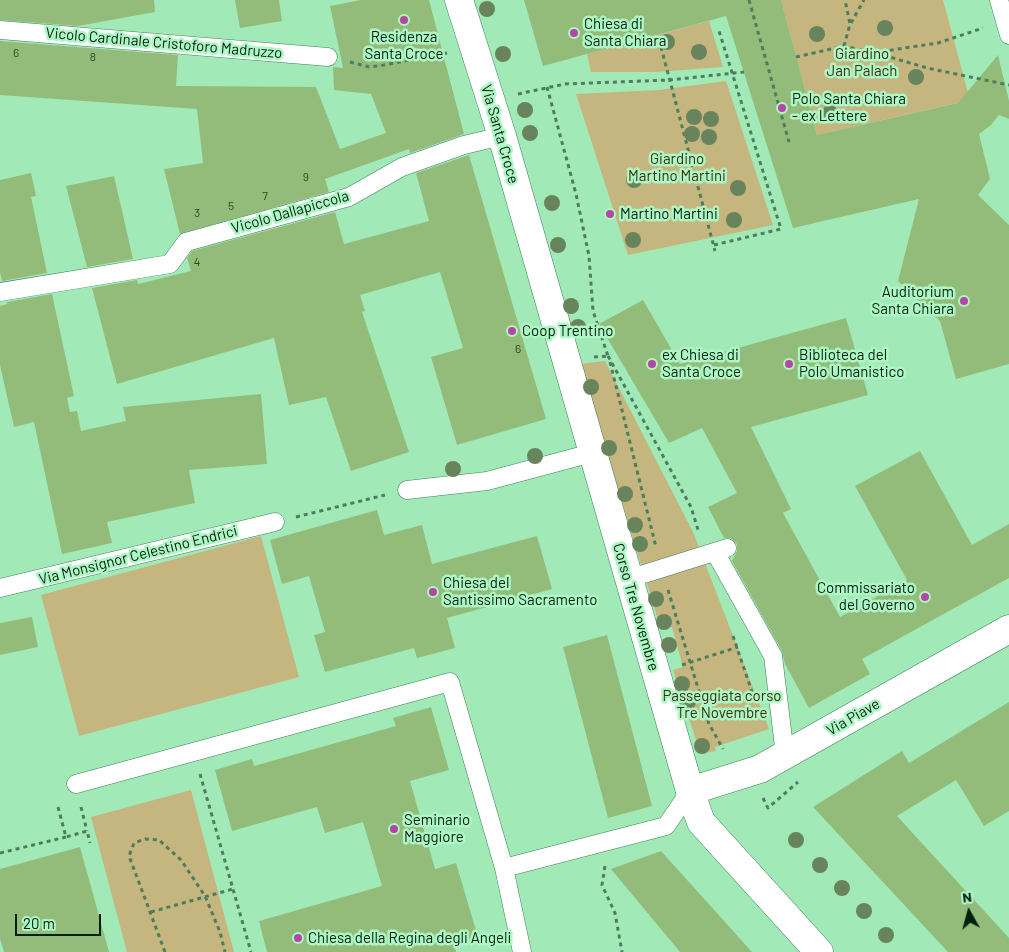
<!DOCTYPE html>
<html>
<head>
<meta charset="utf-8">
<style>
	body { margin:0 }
	#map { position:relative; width:1009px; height:952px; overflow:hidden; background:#a1eab8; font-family:Barlow,sans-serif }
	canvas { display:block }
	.north { position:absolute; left:944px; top:887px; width:50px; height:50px; -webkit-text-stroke:4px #aef7c5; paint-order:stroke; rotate:353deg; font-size:14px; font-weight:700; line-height:20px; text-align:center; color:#03200f }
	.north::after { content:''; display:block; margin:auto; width:18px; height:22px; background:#03200f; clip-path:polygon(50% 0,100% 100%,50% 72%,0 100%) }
	.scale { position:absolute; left:15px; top:914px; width:86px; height:22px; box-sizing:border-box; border:2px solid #03200f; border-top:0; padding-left:6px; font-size:15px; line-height:18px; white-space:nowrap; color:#03200f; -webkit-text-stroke:4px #aef7c5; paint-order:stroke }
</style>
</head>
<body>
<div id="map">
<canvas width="1009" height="952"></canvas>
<div class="north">N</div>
<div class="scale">20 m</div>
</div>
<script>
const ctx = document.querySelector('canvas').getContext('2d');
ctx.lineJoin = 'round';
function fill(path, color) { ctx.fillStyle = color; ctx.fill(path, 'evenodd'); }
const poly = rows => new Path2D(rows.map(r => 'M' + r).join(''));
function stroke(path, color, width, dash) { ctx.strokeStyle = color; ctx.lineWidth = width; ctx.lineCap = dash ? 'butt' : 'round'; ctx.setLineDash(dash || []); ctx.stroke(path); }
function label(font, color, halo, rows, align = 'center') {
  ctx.font = font + ' Barlow,sans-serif'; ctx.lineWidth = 5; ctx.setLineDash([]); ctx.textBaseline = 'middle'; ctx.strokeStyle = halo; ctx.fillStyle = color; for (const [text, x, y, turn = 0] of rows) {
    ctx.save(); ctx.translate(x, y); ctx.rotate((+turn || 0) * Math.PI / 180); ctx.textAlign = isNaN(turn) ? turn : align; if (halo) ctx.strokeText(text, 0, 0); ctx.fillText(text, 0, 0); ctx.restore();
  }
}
const green = poly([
	[781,0,943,0,970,100,817,135],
	[709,21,723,67,656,72,591,72,587,54],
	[726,81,773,225,628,255,576,94,659,90],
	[605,361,693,532,769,729,715,747,716,751,704,753,698,746,673,670,683,667,672,627,661,630,580,364],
	[261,536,299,677,79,736,41,595],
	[191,790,234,952,127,952,91,817]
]);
const building = poly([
	[0,0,154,0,155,12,78,26,0,20],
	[235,0,279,0,282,21,240,28],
	[361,0,429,0,464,134,410,153,409,149,325,179,329,192,180,234,164,169,203,163,197,109,0,95,0,41,178,55,176,86,316,87,340,149,386,133,371,94,334,90,333,67,343,68,330,6],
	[524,0,781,0,817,135,958,103,998,55,1009,101,1009,119,999,115,991,125,979,134,990,179,978,195,1009,225,1009,364,956,379,940,321,898,281,919,199,793,228,726,16,543,66],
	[469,155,546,419,457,445,431,357,463,348,440,272,360,295,365,311,362,312,409,452,351,471,326,397,289,405,274,338,117,384,92,288,137,280,138,284,191,271,187,258,192,251,335,212,344,244,429,221,416,173],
	[31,173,36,196,31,197,47,273,2,281,0,272,0,180],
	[114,176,133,259,87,267,66,186],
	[52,294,74,396,67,398,70,412,77,411,81,431,126,421,123,407,261,394,267,464,189,470,195,503,107,522,112,543,62,554,34,422,14,427,0,365,0,306,7,304,7,302],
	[643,300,680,364,846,318,868,395,751,427,791,509,783,513,840,617,907,580,855,486,920,451,972,545,1009,524,1009,578,862,659,870,674,809,708,785,664,782,651,732,561,737,551,737,544,730,538,724,538,708,507,737,493,702,428,669,443,599,324],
	[377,510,384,535,422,525,432,564,537,536,552,589,447,618,455,648,417,658,414,648,325,672,314,635,325,632,309,576,282,584,270,540],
	[32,617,38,647,0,655,0,623],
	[607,635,652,806,608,818,563,647],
	[1009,702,1009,811,984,826,956,780,897,816,1009,938,1009,952,948,952,813,807,902,751,909,763],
	[431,707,449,770,410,781,435,869,456,863,478,937,454,944,456,952,267,952,259,921,382,886,363,822,325,833,317,807,232,831,215,770,252,759,254,766,396,726,393,718],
	[80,847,109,952,4,952,0,939,0,869],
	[661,851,716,912,752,952,680,952,611,869]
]);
const path = poly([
	[749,0,789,142],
	[851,23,864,0],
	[844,46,850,24,845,0],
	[661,47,715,251],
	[876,53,927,68,1009,85],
	[796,57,844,46,874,53,904,48,938,43,983,28],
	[350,62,369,67,384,65,447,53],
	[547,87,576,194,589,256,593,311,608,356],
	[518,94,565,84,669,80,744,72],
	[714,245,781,229,719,31],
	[608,356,691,507,699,533],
	[594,357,608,356],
	[610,362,656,547],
	[296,517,385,495],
	[668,590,709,724,723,749],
	[733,636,752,692],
	[682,665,738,647],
	[200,774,251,952],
	[763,798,768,808,798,782],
	[58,807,66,837,87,831,90,843],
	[81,807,87,831],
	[0,853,66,837],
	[605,866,602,885,615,913,622,952],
	[151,912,233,889],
	[165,952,129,856,134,843,145,839,159,840,181,860,205,896,220,932,225,952]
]);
const service = poly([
	[999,0,1009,35],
	[0,30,328,57],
	[0,292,170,264,186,242,349,197,402,167,464,145,502,136],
	[407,490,487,481,592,453],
	[715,552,773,656,785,755],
	[628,579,727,548],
	[0,588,275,522],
	[76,784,450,682,504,868,522,952],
	[504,868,666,826,690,791]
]);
const tertiary = poly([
	[459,0,502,136,690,791]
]);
const secondary = poly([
	[819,952,701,822,690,791,760,769,1009,629]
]);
const trees = [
	[487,9],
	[885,28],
	[817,34],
	[667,42],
	[699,52],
	[503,54],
	[916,77],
	[525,110],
	[830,113],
	[694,117],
	[711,119],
	[530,133],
	[692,134],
	[709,137],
	[634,180],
	[738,188],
	[552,203],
	[734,220],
	[633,240],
	[558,245],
	[571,306],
	[578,327],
	[591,387],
	[609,448],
	[535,456],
	[453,469],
	[625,494],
	[635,525],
	[640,544],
	[656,599],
	[664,622],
	[669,645],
	[682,684],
	[688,702],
	[702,746],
	[796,840],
	[820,865],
	[842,888],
	[864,911],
	[886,935]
];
const markers = [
	[404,20,5,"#b547a4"],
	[574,33,5,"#b547a4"],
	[782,108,5,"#b547a4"],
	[610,214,5,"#b547a4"],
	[964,301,5,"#b547a4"],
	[512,331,5,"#b547a4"],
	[652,364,5,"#b547a4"],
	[789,364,5,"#b547a4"],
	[433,592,5,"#b547a4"],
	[925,597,5,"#b547a4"],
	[394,829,5,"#b547a4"],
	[298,938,5,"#b547a4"]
];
const numberNames = [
	["6",16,53],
	["8",93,57],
	["9",306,177],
	["7",265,196],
	["5",231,206],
	["3",197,213],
	["4",197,262],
	["6",518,349]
];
const poiNames = [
	["Chiesa di",584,24],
	["Santa Chiara",584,41],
	["Residenza",404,37,"center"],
	["Santa Croce",404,54,"center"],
	["Polo Santa Chiara",792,99],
	["- ex Lettere",792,116],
	["Martino Martini",620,214],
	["Auditorium",954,292,"right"],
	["Santa Chiara",954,309,"right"],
	["Coop Trentino",522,331],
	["ex Chiesa di",662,355],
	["Santa Croce",662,372],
	["Biblioteca del",799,355],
	["Polo Umanistico",799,372],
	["Chiesa del",443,583],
	["Santissimo Sacramento",443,600],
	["Commissariato",915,588,"right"],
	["del Governo",915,605,"right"],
	["Seminario",404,820],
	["Maggiore",404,837],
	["Chiesa della Regina degli Angeli",308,938]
];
const streetNames = [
	["Vicolo Cardinale Cristoforo Madruzzo",164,43,5],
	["Via Santa Croce",500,134,74],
	["Vicolo Dallapiccola",290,212,-16],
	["Via Monsignor Celestino Endrici",138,555,-14],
	["Corso Tre Novembre",636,607,74],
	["Via Piave",853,717,-30]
];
const parkNames = [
	["Giardino",862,54],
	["Jan Palach",862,71],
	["Giardino",677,159],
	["Martino Martini",677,176],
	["Passeggiata corso",722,696],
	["Tre Novembre",722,713]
];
fill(green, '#c5b57e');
fill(building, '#93bc7a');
stroke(service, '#3b8357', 19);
stroke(tertiary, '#3b8357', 29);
stroke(secondary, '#3b8357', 29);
stroke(path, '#4c7e5d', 3, [4, 4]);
stroke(service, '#fff', 18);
stroke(tertiary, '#fff', 28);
stroke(secondary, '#fff', 28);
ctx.fillStyle = '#68845c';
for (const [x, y] of trees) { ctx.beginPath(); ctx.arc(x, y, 8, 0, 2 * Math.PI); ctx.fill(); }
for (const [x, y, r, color] of markers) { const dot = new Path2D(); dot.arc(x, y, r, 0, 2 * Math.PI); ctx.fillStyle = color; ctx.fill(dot); stroke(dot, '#aef7c5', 2); }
label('12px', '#27472a', null, numberNames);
label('15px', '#03200f', '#aef7c5', poiNames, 'left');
label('15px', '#03200f', '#aef7c5', streetNames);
label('15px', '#393010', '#aef7c5', parkNames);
</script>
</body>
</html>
